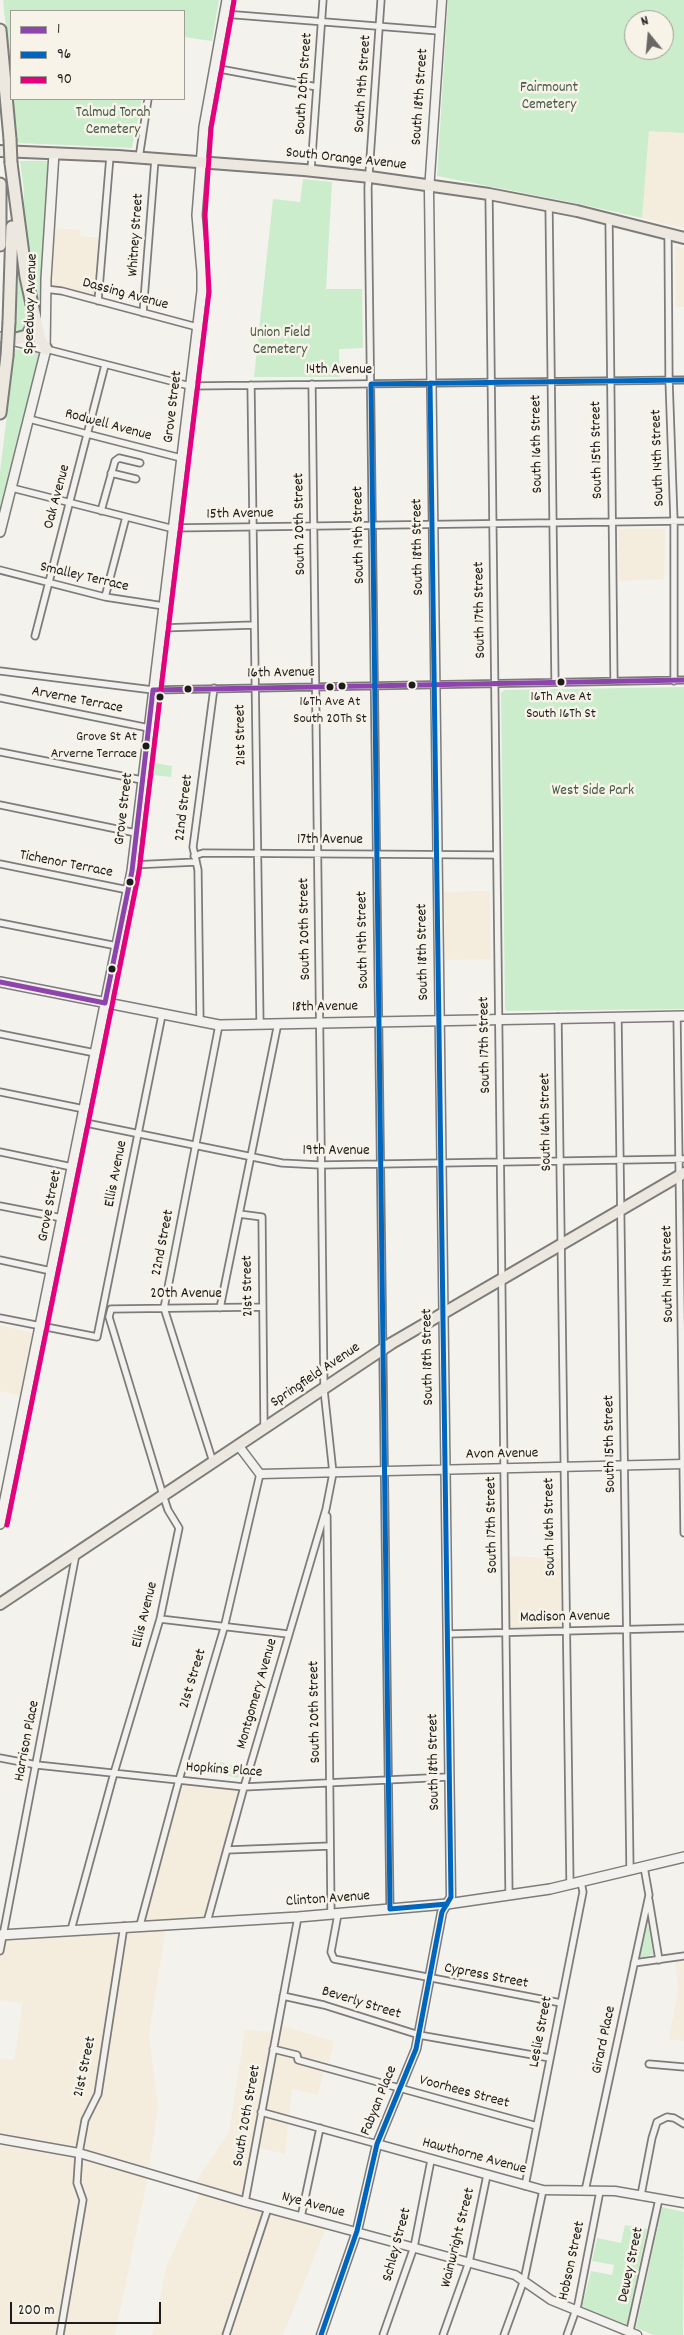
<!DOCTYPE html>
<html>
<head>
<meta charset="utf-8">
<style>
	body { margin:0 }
	#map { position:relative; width:684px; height:2335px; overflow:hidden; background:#f4f2ec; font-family:Dekko,sans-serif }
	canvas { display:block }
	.legend { position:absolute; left:10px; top:10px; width:175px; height:90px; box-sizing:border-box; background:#f7f3e8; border:1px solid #9f9d96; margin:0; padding:6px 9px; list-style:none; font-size:15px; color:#1c1c1c }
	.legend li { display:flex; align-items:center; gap:10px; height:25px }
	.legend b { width:25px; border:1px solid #9f9d96 }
	.north { position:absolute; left:624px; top:10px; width:50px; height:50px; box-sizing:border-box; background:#f7f3e8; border:1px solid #9f9d96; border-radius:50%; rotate:343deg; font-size:14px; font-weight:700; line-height:20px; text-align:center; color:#1c1c1c }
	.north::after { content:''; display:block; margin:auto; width:18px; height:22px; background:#686765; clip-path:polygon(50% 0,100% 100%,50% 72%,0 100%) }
	.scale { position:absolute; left:10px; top:2302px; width:151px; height:22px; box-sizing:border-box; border:2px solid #1c1c1c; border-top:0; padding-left:6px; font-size:15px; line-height:18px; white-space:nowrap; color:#1c1c1c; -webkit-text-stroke:4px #f7f3e8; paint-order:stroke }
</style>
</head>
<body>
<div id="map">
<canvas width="684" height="2335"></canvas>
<ul class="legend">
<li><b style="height:6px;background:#8e44ad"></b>1</li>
<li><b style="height:6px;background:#0065bd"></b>96</li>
<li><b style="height:6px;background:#e5007d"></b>90</li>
</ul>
<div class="north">N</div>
<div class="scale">200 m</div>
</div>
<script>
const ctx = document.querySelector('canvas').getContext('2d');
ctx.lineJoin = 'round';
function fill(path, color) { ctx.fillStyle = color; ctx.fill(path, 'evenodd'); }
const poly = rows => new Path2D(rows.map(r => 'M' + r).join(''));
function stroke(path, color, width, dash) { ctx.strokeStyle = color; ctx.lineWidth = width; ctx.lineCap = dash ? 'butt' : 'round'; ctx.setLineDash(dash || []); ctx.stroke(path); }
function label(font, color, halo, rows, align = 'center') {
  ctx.font = font + ' Dekko,sans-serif'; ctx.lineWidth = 5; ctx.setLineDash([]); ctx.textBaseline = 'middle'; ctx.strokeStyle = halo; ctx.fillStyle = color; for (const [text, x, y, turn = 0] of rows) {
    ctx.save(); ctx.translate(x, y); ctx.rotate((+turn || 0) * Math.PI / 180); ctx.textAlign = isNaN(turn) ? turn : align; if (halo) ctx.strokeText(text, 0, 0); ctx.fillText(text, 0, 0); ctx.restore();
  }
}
const built = poly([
	[649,130,684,133,684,228,642,218],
	[52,228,81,230,80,236,101,238,96,301,48,289],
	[675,246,684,248,684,307,676,307],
	[618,529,665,529,664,579,619,581],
	[490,891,491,959,445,960,444,892],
	[0,1325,33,1333,22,1396,0,1391],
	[507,1556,563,1559,564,1630,507,1631],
	[180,1784,242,1790,205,1919,144,1922],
	[167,1922,149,2034,158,2107,148,2176,115,2335,0,2335,0,2058,14,2060,23,2003,0,2000,0,1954,4,1933],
	[684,1959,684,2041,669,2039,678,1990,675,1960],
	[279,2025,334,2041,329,2062,326,2061,318,2095,292,2089,285,2154,256,2147,245,2202,328,2223,283,2335,152,2335,167,2265,200,2193,191,2189,229,2132,245,2030,278,2032]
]);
const green = poly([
	[3,0,219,0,212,41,184,37,184,11,11,11,11,78],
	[448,0,684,0,684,133,649,131,642,218,575,203,437,176],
	[634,20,664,20,664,50,634,50],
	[13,99,142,99,132,148,18,143],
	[20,161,48,161,41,324,33,291,32,273,28,269,23,215,24,190],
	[303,179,332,182,326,289,362,289,363,348,339,349,340,377,254,377,273,199,300,202],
	[19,262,27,297,29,324,23,334,15,334],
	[15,349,39,353,0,509,0,472],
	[684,687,684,1009,507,1011,505,1009,501,693,504,690],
	[154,763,172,766,171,777,153,775],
	[220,1762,241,1768,238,1778,217,1773],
	[648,1924,653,1954,642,1958,640,1956],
	[662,2207,684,2212,683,2335,654,2335,636,2328],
	[625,2225,647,2229,627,2325,582,2307,591,2271,612,2275,614,2265,592,2261,597,2238,621,2243]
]);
const minor = poly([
	[381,0,368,188,390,1909],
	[224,14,439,31],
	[214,68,317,87],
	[139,158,148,99],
	[311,170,323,0],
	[489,194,509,1895],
	[549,206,555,682],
	[609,219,614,681],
	[668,234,669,380,674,521,674,681],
	[45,289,62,291,197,327],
	[98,301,110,156],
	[143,313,155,159],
	[46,349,190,386,684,380],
	[251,385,260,1024],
	[29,419,181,458],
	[111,473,136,479],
	[12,488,170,528,684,521],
	[101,511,115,461,119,458,140,463],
	[0,570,105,597,164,606],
	[105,597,126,517],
	[161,628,254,625],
	[35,636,105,365],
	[0,671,153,690,684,680],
	[0,698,149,728],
	[0,752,142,780],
	[0,805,136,833],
	[194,856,203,853,496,855],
	[0,864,128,890],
	[132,865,196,862],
	[0,923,117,946],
	[677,1016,684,1533],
	[558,1017,570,1885],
	[618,1017,630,1870],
	[200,1022,198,870,193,847,214,688],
	[0,1034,95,1053],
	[0,1092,84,1109],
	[81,1122,282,1163,320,1165,684,1159],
	[0,1152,72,1167],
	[0,1206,62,1218],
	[239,1214,262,1217,264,1428],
	[0,1260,51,1271],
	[220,1308,278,1023],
	[0,1318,97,1337,162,1015],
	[213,1462,164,1308,219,1025],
	[327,1516,331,1914],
	[160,1619,288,1634],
	[447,1634,684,1628],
	[0,1758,37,1765,244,1787,448,1777],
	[227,1850,330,1846],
	[649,1900,659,1960],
	[338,1914,331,1952,334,1959,561,2003],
	[207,1922,244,1787,326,1509,333,1473,324,1390,312,384],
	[140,1925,179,1780,224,1628,260,1474],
	[71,1930,114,1773,160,1619,179,1528,168,1510,163,1495,109,1317,111,1309,262,1307],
	[0,1951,76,1554],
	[634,1963,684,1956],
	[283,1996,324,2005,419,2035,550,2058],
	[273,2049,297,2055,298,2060,537,2126],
	[649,2064,684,2067],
	[261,2112,377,2144],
	[525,2186,583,1892,581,1882],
	[585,2191,649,1895,644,1867],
	[641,2195,652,2138,657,2122,667,2117,674,2118,684,2124],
	[245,2202,298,1917],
	[301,2217,320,2128],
	[60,2335,83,2200,77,2183,79,2153,85,2120,98,2094,124,1926],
	[226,2335,268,2208],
	[383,2335,414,2247,431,2160],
	[443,2335,469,2262,487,2175],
	[504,2335,524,2280,543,2190],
	[567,2335,578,2304,600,2191],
	[629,2335,659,2199]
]);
const tertiary = poly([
	[238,1445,260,1474,684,1464],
	[0,2139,79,2153,245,2202,515,2275,551,2300,637,2335],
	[377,2144,543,2190,615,2191,684,2203],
	[321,2335,357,2231,377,2144,416,2049,442,1912,451,1897,429,191,442,0]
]);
const secondary = poly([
	[0,337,46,349],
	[0,532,45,353,46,279,54,153],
	[0,982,219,1025,684,1016],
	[0,1524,132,871,202,291,202,272,197,215,204,127,227,0],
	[0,1935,298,1917,447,1904,550,1889,684,1857]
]);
const primary = poly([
	[0,151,118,156,304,170,370,177,489,194,577,211,684,238],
	[0,1604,392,1343,684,1173]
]);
const motorway = poly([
	[0,30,10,139],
	[11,163,26,277,40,340,46,349],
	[0,184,0,245],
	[9,322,12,227],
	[12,340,27,336,31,329,33,317],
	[0,413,7,356]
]);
const motorwayBridge = poly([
	[10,139,11,163],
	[7,356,9,322]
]);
const bus1 = poly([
	[153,690,684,680],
	[0,982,105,1003],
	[105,1003,132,871,153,690]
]);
const bus2 = poly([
	[447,1904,390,1909,371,384,684,380],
	[321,2335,357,2231,377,2144,416,2049,442,1912,451,1897,430,383]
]);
const bus3 = poly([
	[7,1525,139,872,209,292,205,215,211,128,234,1]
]);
const markers = [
	[561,682,4.5,"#1c1c1c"],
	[412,685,4.5,"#1c1c1c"],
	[342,686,4.5,"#1c1c1c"],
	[330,687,4.5,"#1c1c1c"],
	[188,689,4.5,"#1c1c1c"],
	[160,697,4.5,"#1c1c1c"],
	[146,746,4.5,"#1c1c1c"],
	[130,882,4.5,"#1c1c1c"],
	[112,969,4.5,"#1c1c1c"]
];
const busNames = [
	["16Th Ave At",561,698],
	["South 16Th St",561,715],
	["16Th Ave At",330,703],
	["South 20Th St",330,720],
	["Grove St At",137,738,"right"],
	["Arverne Terrace",137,755,"right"]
];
const streetNames = [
	["South 20th Street",305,84,-86],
	["South 19th Street",364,84,-86],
	["South 18th Street",421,97,-86],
	["South Orange Avenue",346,160,6],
	["Whitney Street",137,235,-86],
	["Dassing Avenue",125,295,15],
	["Speedway Avenue",32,304,-88],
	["14th Avenue",339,371],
	["Grove Street",174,407,-83],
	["Rodwell Avenue",108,426,15],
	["South 16th Street",538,444,-91],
	["South 15th Street",598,450,-91],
	["South 14th Street",659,458,-92],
	["Oak Avenue",58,497,-75],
	["15th Avenue",240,515,-1],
	["South 20th Street",301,524,-91],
	["South 19th Street",360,535,-91],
	["South 18th Street",419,547,-91],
	["Smalley Terrace",84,578,13],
	["South 17th Street",481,610,-91],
	["16th Avenue",281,674,-1],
	["Arverne Terrace",77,701,11],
	["21st Street",242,735,-91],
	["22nd Street",185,808,-83],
	["Grove Street",125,809,-83],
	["17th Avenue",330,841],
	["Tichenor Terrace",66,865,11],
	["South 20th Street",306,929,-91],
	["South 19th Street",364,940,-91],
	["South 18th Street",424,952,-91],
	["18th Avenue",325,1008,-1],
	["South 17th Street",486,1045,-91],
	["South 16th Street",547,1122,-91],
	["19th Avenue",336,1152],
	["Ellis Avenue",117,1174,-79],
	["Grove Street",51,1206,-79],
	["22nd Street",164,1243,-79],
	["South 14th Street",669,1274,-91],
	["21st Street",249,1286,-91],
	["20th Avenue",186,1295],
	["South 18th Street",429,1357,-91],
	["Springfield Avenue",316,1376,-34],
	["South 15th Street",611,1444,-91],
	["Avon Avenue",502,1455,-1],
	["South 17th Street",493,1525,-91],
	["South 16th Street",551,1527,-91],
	["Ellis Avenue",146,1615,-76],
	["Madison Avenue",565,1618,-1],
	["21st Street",194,1679,-73],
	["Montgomery Avenue",258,1694,-74],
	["South 20th Street",316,1712,-91],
	["Harrison Place",28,1741,-79],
	["South 18th Street",435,1762,-91],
	["Hopkins Place",224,1771,4],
	["Clinton Avenue",328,1900,-4],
	["Cypress Street",486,1977,11],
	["Beverly Street",361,2004,17],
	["Leslie Street",542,2032,-79],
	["Girard Place",605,2040,-78],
	["21st Street",86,2067,-78],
	["Voorhees Street",464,2093,15],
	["Fabyan Place",380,2101,-68],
	["South 20th Street",248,2116,-80],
	["Hawthorne Avenue",474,2157,15],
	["Nye Avenue",313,2206,15],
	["Wainwright Street",459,2238,-76],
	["Schley Street",398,2245,-75],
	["Hobson Street",573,2261,-78],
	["Dewey Street",632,2265,-78]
];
const parkNames = [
	["Fairmount",549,89],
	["Cemetery",549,106],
	["Talmud Torah",113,114],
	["Cemetery",113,131],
	["Union Field",280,334],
	["Cemetery",280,351],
	["West Side Park",593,792]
];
fill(built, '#f4edde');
fill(green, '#cbedcc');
stroke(minor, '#7d7c7a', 9);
stroke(tertiary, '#7d7c7a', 11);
stroke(secondary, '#7d7c7a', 12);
stroke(primary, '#7d7c7a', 14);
stroke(motorway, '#7d7c7a', 15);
stroke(minor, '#f2f1ed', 5.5);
stroke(tertiary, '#f2f1ed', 8);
stroke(secondary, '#f2f1ed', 9);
stroke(primary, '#ede8df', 10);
stroke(motorway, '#ede8df', 11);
stroke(motorwayBridge, '#7d7c7a', 15, []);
stroke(motorwayBridge, '#ede8df', 11);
stroke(bus1, '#8e44ad', 5);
stroke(bus2, '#0065bd', 5);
stroke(bus3, '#e5007d', 5);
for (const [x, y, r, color] of markers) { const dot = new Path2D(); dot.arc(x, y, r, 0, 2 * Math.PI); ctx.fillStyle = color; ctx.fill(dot); stroke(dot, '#f7f3e8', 2); }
label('14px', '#1c1c1c', '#f7f3e8', busNames);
label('15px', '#1c1c1c', '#f7f3e8', streetNames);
label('15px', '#475a49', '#f7f3e8', parkNames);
</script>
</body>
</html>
